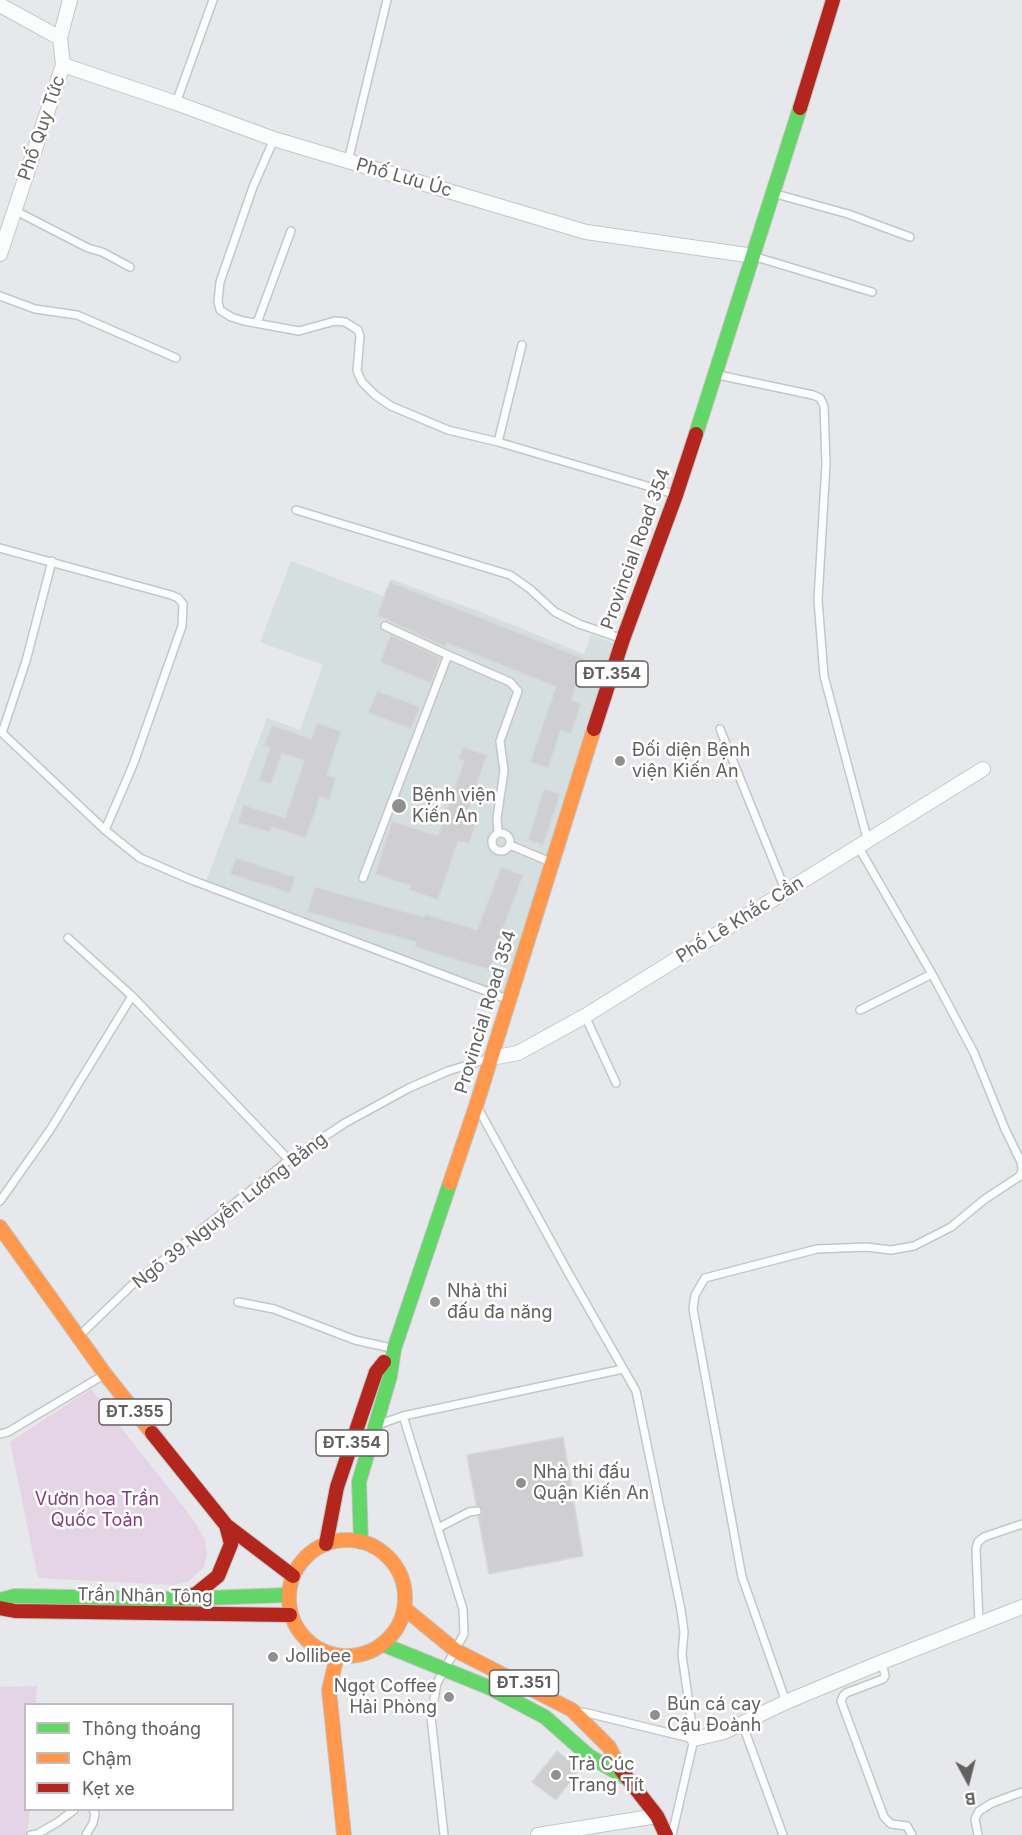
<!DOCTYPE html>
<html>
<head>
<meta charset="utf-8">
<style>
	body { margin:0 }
	#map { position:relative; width:1022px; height:1835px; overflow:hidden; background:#e7e8eb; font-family:Inter,sans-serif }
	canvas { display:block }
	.legend { position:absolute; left:24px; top:1703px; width:210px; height:108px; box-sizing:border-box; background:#fff; border:2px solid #c1bfbe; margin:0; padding:8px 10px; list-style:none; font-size:18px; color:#63605d }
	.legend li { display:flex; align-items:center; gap:12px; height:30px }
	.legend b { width:30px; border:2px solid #c1bfbe }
	.north { position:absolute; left:938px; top:1751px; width:60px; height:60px; -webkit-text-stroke:4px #fff; paint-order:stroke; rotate:173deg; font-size:16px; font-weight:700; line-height:24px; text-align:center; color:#63605d }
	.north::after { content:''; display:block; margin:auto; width:21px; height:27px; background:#63605d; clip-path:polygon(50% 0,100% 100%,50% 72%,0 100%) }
</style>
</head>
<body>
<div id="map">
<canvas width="1022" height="1835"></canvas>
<ul class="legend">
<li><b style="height:8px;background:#63d668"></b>Thông thoáng</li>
<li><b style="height:8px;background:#ff974d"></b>Chậm</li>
<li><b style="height:8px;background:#b3261e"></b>Kẹt xe</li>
</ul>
<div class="north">B</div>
</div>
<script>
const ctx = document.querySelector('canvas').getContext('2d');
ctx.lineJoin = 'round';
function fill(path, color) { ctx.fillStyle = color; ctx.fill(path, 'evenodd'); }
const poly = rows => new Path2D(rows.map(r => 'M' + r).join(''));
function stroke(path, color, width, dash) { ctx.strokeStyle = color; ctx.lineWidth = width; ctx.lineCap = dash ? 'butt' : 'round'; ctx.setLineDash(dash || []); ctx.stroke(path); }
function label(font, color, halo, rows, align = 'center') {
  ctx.font = font + ' Inter,sans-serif'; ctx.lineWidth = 5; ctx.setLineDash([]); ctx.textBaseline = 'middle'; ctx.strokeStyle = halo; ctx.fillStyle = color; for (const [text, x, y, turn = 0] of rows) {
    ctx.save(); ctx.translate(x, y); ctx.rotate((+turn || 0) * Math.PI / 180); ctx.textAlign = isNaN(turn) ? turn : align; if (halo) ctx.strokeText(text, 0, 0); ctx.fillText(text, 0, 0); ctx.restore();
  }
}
const medical = poly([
	[291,561,383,596,391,579,491,616,584,654,591,635,616,644,504,994,206,882,267,718,300,730,323,665,260,642]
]);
const green = poly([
	[91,1389,192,1518,205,1540,207,1553,204,1567,188,1582,173,1585,38,1578,10,1442],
	[37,1686,36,1704,26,1704,26,1810,30,1810,27,1835,0,1835,0,1687]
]);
const building = poly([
	[390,582,585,659,571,700,581,704,571,734,561,730,548,768,530,762,556,687,447,643,445,647,377,615,390,582],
	[391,635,441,658,430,683,380,662,391,635],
	[377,691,420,707,411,729,368,713,377,691],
	[317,723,341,731,327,775,336,778,329,800,320,797,306,838,272,827,270,832,238,823,243,805,285,818,304,761,282,753,271,784,259,780,270,748,264,746,272,725,311,739,317,723],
	[463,747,487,755,467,813,478,817,469,844,458,841,438,900,409,890,411,886,375,874,392,821,438,836,464,761,458,759,463,747],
	[544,789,560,794,543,845,528,840,544,789],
	[236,858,295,877,290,893,230,874,236,858],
	[501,867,523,875,500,937,490,970,415,947,416,942,307,912,315,887,424,917,425,914,477,930,501,867],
	[563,1437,583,1556,489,1574,478,1516,482,1514,482,1510,476,1505,467,1455,563,1437],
	[557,1751,580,1769,556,1800,532,1782,557,1751]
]);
const lane = poly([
	[176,103,213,0],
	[274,139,253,187,220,282,218,302,220,310,231,317,244,321,299,331,335,321,345,322,358,330,360,336,357,371,362,382,375,395,391,406,448,430,498,442,674,494],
	[348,161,387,0],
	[776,194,848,214,910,237],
	[14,210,88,248,102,252,130,267],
	[756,257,872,292],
	[0,296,35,309,77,315,176,358],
	[257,323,291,231],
	[718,375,813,395,820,398,824,406,826,464,818,600,824,676,868,842],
	[498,442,522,345],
	[296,510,510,575,530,589,555,612,579,624,620,638],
	[0,548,171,595,178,598,183,604,182,626,133,765,105,830],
	[385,626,448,655],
	[720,729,786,892],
	[0,731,105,830,140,858,189,879,507,999],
	[2,733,26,661,52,561],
	'492 842a9 9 0 1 1 18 0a9 9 0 1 1-18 0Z',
	[510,845,548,861],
	[859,848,932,974,974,1053,1005,1129,1021,1162,1022,1169],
	[363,878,448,655,510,682,518,691,500,741,504,771,497,818,498,832],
	[68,938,132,996,289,1160],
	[860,1010,932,974],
	[585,1016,616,1083],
	[479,1110,569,1274,636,1391,681,1610,684,1632,682,1655,694,1739,672,1835],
	[0,1201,50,1130,132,996],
	[238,1302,274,1309,355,1340,391,1348],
	[80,1335,132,1285,289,1160,345,1123,409,1088,448,1071,487,1059],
	[403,1416,463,1609,464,1634,437,1683,431,1717,444,1835],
	[380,1424,403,1416,623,1369],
	[0,1434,8,1432,102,1376],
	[438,1528,469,1512,477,1511],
	[979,1622,976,1549,978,1542,984,1537,1022,1524],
	[882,1662,885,1676,883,1679,846,1693,843,1696,841,1701,884,1817,891,1824,907,1826,912,1835],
	[786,1702,742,1577,693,1309,695,1295,705,1278,817,1249,866,1247,891,1250,914,1246,951,1227,985,1199,1020,1176,1022,1170],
	[583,1712,694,1739],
	[742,1723,783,1835],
	[31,1835,37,1834,58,1822,74,1810],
	[86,1835,93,1823,95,1814,93,1810],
	[978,1835,975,1819,979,1811,992,1803,1022,1792]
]);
const street = poly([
	[0,5,60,38],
	[63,65,176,103,274,139,586,232,754,256],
	[0,254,63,65,60,38,70,0],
	[491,1058,518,1053,585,1016,983,769],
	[694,1739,724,1732,786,1702,882,1662,1022,1607],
	[538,1835,657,1816]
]);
const fast = poly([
	[696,434,800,108],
	[361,1542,359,1482,390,1376,394,1349,450,1183],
	[0,1600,15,1596,178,1599,288,1595],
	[382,1644,488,1687,545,1717,589,1756,625,1777]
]);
const slow = poly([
	[450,1183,476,1106,594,729],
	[0,1227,105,1374,152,1433],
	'289 1598a58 58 0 1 1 116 0a58 58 0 1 1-116 0Z',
	[404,1608,455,1650,572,1710,609,1747,621,1770],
	[337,1656,329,1690,344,1835]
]);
const jam = poly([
	[800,108,833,0],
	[594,729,623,639,676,495,696,434],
	[152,1433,226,1525,293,1576],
	[326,1544,337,1487,376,1372,384,1362],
	[183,1598,196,1594,218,1576,231,1544,226,1525],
	[0,1608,15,1611,290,1615],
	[621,1770,657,1816,666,1835]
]);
const markers = [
	[620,761,6,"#91908f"],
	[399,806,8,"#91908f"],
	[435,1302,6,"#91908f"],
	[521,1483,6,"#91908f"],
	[273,1657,6,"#91908f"],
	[449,1697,6,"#91908f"],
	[655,1715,6,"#91908f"],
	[556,1775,6,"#91908f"]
];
const shields = [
	[612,674,72],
	[135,1412,72],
	[352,1443,72],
	[524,1683,69]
];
const shieldNames = [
	["ĐT.354",612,674],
	["ĐT.355",135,1412],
	["ĐT.354",352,1443],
	["ĐT.351",524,1683]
];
const streetNames = [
	["Phố Quy Tức",42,128,-71],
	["Phố Lưu Úc",404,178,16],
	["Provincial Road 354",636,549,-70],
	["Phố Lê Khắc Cần",740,920,-32],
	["Provincial Road 354",486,1012,-73],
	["Ngõ 39 Nguyễn Lương Bằng",230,1211,-38],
	["Trần Nhân Tông",145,1596,1]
];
const poiNames = [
	["Đối diện Bệnh",632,751],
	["viện Kiến An",632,772],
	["Bệnh viện",412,796],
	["Kiến An",412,817],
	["Nhà thi",447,1292],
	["đấu đa năng",447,1313],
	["Nhà thi đấu",533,1473],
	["Quận Kiến An",533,1494],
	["Jollibee",285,1657],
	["Ngọt Coffee",437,1687,"right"],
	["Hải Phòng",437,1708,"right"],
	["Bún cá cay",667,1705],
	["Cậu Đoành",667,1726],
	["Trà Cúc",568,1765],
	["Trang Tít",568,1786]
];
const parkNames = [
	["Vườn hoa Trần",97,1500],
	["Quốc Toản",97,1521]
];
fill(medical, '#d5dfe0');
fill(green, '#e4d4e6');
fill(building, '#cfcfd2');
stroke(building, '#d6d8da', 1.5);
stroke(lane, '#c5c6c7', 10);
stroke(street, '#c5c6c7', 16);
stroke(fast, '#c5c5c4', 16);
stroke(slow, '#c5c5c4', 16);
stroke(jam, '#c5c5c4', 16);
stroke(lane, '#fbfcfc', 7);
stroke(street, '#fbfcfc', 14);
stroke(fast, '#63d668', 14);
stroke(slow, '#ff974d', 14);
stroke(jam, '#b3261e', 14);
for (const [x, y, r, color] of markers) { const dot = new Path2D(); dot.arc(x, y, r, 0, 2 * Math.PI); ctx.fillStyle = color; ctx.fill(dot); stroke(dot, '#fff', 2); }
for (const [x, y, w] of shields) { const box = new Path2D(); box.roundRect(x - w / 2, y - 13, w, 26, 4.5); ctx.fillStyle = '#fff'; ctx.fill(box); stroke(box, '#63605d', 1.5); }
label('bold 16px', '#63605d', null, shieldNames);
label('18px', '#63605d', '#fff', streetNames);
label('18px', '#63605d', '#fff', poiNames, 'left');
label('18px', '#813e7e', '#fff', parkNames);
</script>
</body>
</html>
